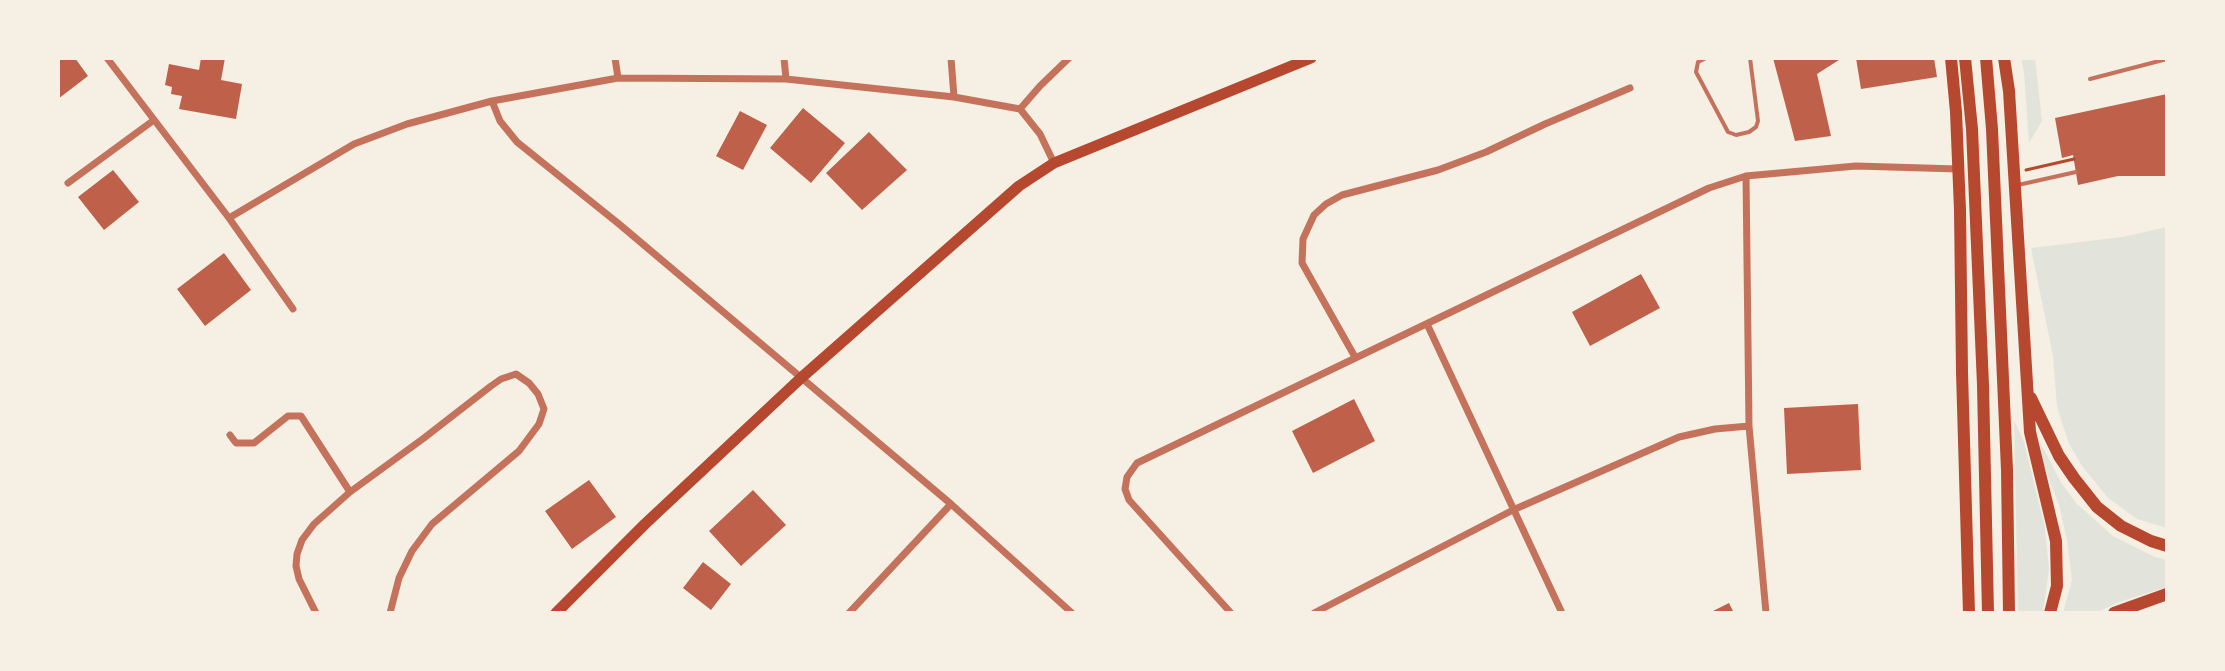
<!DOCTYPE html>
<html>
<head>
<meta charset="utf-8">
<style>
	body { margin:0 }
	#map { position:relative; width:2225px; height:671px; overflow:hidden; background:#f6efe4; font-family:Montserrat,sans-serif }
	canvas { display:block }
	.frame { position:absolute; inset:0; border:60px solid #f6efe4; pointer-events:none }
</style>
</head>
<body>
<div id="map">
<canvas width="2225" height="671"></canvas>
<div class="frame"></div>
</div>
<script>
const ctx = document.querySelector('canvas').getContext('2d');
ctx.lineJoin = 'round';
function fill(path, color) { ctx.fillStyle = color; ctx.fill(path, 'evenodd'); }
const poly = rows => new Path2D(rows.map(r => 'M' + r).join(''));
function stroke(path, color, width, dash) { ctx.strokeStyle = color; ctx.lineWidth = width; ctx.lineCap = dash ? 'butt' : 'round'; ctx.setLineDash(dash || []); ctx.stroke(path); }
const green = poly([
	[2021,58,2035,58,2042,121,2029,143,2024,72],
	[2167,227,2167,528,2137,519,2108,498,2082,466,2069,444,2057,407,2053,356,2031,248,2122,237],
	[2014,420,2024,442,2045,528,2049,570,2043,613,2018,613],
	[2040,442,2062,484,2076,503,2113,536,2155,557,2167,560,2167,587,2119,602,2096,613,2063,613,2072,580,2067,540,2059,505,2043,463]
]);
const building = poly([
	[58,58,75,58,88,76,58,99],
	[201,58,225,58,221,80,242,84,236,119,179,109,182,96,171,94,172,87,165,85,169,64,199,70],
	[1773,58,1842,58,1817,74,1831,136,1795,141],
	[1856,58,1934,58,1937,77,1861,89],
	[2167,94,2167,176,2118,176,2078,185,2073,155,2062,158,2055,118],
	[803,108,845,143,811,183,770,148],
	[740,111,767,125,743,170,716,156],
	[869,132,907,170,862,210,826,173],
	[113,170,139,202,104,230,78,197],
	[224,253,251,290,205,326,177,289],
	[1641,274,1660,308,1590,346,1572,312],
	[1354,399,1375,441,1313,473,1292,431],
	[1858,404,1861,470,1787,474,1784,408],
	[589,480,616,517,572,549,545,511],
	[753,490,786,525,741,566,709,531],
	[703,562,731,584,711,610,683,588],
	[1729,603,1734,613,1709,613]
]);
const path = poly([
	[2026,170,2074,159]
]);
const service = poly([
	[1706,58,1698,62,1696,72,1728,132,1736,135,1749,132,1756,127,1758,121,1750,58],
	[2090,79,2167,59],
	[2018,185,2076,172]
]);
const minor = poly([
	[107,58,229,218,293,309],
	[615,58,618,78],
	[784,58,786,79],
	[951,58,954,97],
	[492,101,500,121,517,142,619,224,951,504,1072,613],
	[1020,109,1040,86,1069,58],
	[1746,176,1749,426,1766,613],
	[68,183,154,120],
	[229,218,354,144,407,124,492,101,618,78,786,79,954,97,1020,109,1040,134,1054,163],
	[1427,324,1562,613],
	[1355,357,1302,263,1303,239,1314,215,1326,204,1342,195,1438,170,1486,152,1545,124,1630,88],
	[230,435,236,443,254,443,288,416,301,416,350,492],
	[316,613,299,579,296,566,297,554,302,540,314,524,350,492,424,438,491,386,501,379,516,374,529,383,538,394,544,409,539,424,519,451,432,524,412,551,399,578,390,613],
	[849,613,951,504],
	[1231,613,1129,500,1125,489,1127,477,1137,463,1709,188,1746,176,1856,166,1958,169],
	[1314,613,1513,510,1679,437,1715,429,1749,426]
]);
const secondary = poly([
	[556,613,645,524,801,378,1019,186,1054,163,1311,58]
]);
const primary = poly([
	[1951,58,1956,112,1960,210,1962,372,1969,613],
	[1965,58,1972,129,1983,385,1988,613],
	[1986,58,1992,129,2007,470,2009,613],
	[2004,58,2009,91,2030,432,2056,541,2057,586,2050,613],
	[2031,398,2059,456,2074,478,2097,507,2121,526,2151,541,2167,546],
	[2114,613,2167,594]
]);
fill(green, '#e2e4dc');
fill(building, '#bf614a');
stroke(path, '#b5482f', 3);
stroke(service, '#c5725c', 4);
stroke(minor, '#c5725c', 7);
stroke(secondary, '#b5482f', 11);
stroke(primary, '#b5482f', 12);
</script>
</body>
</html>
